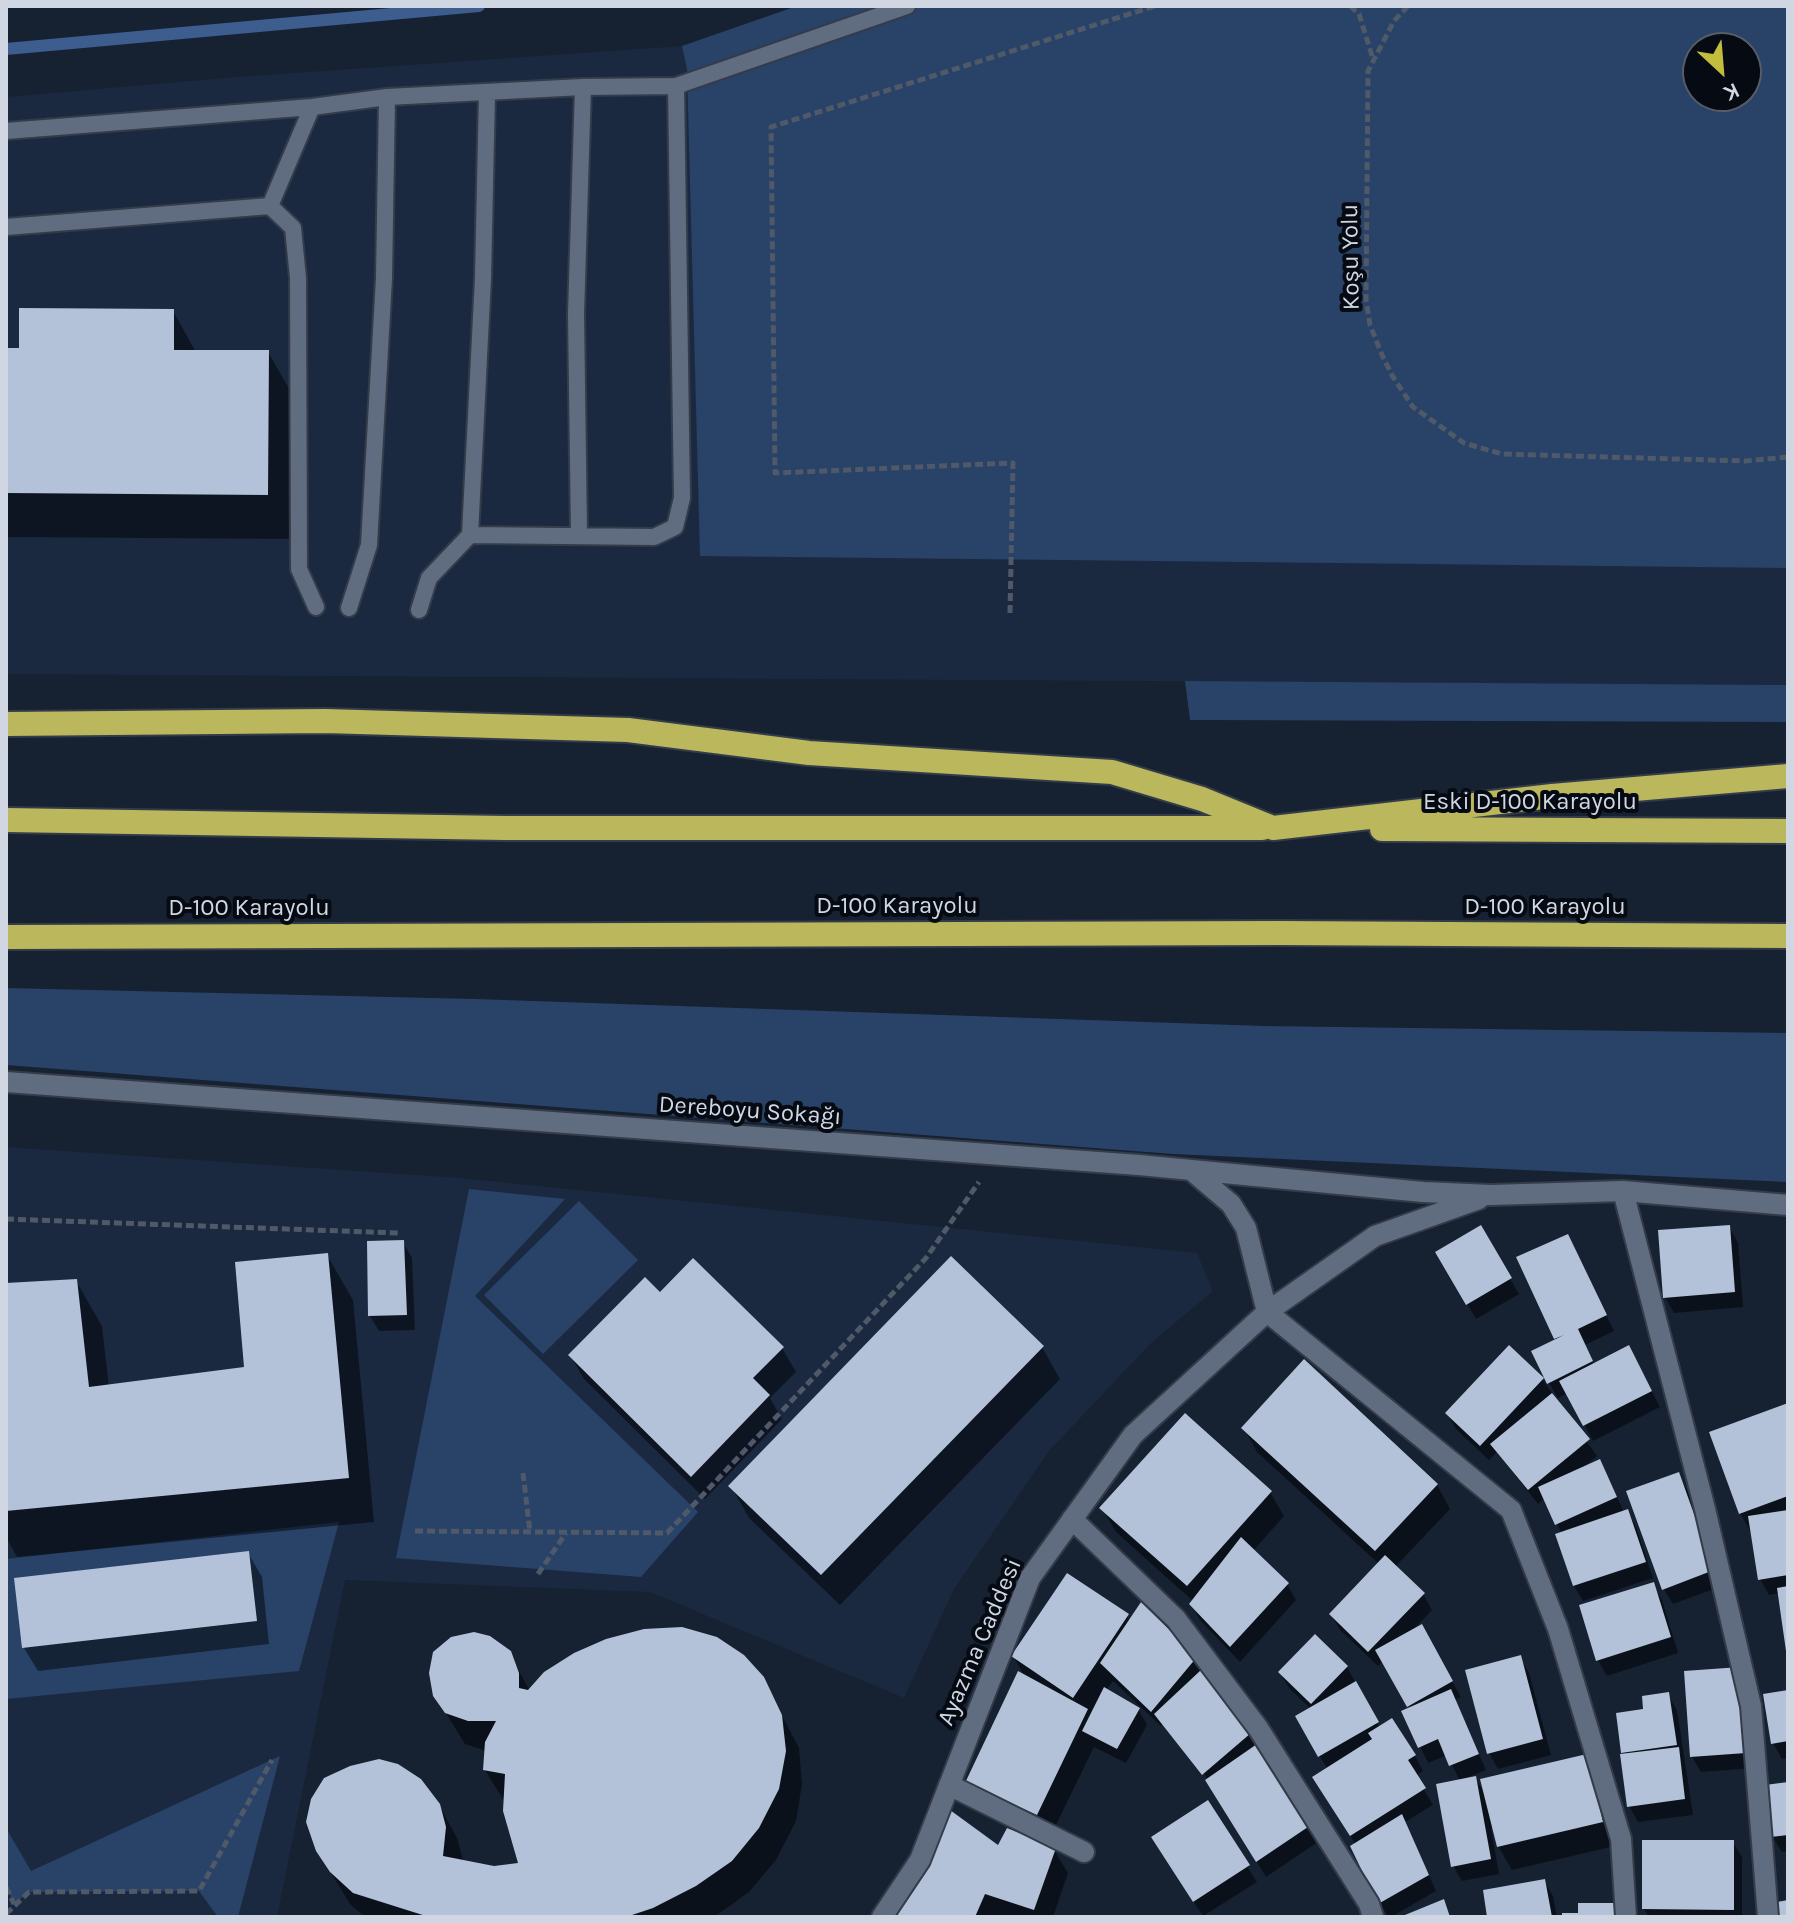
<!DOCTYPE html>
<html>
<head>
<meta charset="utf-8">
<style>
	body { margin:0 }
	#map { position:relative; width:1794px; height:1923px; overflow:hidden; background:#162131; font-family:Karla,sans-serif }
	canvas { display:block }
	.frame { position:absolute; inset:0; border:8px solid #d0d7e3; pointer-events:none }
	.north { position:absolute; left:1682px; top:32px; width:80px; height:80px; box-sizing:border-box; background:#060a12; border:2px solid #575c66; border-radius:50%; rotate:154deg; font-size:22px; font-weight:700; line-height:32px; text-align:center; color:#d0d7e3 }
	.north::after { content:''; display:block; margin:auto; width:28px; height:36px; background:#c3bd3e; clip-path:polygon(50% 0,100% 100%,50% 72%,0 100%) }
</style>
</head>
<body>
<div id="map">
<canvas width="1794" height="1923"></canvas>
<div class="frame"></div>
<div class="north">K</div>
</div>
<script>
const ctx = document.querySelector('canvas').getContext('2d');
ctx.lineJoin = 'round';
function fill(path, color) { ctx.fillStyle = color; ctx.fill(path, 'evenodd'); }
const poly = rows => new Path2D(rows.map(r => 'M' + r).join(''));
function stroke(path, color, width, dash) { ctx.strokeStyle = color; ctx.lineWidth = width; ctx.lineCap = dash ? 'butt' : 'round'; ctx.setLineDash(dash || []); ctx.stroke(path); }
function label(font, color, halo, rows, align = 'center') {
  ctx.font = font + ' Karla,sans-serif'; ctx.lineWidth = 8; ctx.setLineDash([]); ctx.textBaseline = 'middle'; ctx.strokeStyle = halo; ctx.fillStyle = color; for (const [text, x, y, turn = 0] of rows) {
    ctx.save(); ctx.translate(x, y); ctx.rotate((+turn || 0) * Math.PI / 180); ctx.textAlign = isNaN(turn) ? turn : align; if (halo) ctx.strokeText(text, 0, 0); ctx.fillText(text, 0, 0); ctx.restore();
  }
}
const built = poly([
	[797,6,1788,6,1788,685,6,674,6,97,237,77,682,46],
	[1698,48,1746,48,1746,96,1698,96],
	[6,1147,460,1178,1197,1253,1213,1291,1151,1343,1049,1451,954,1589,904,1698,650,1592,345,1580,277,1917,6,1917]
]);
const green = poly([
	[797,6,1788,6,1788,568,700,556,687,69,682,46],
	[1698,48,1746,48,1746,96,1698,96],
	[1185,681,1788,685,1788,722,1190,720],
	[6,988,475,999,1264,1026,1788,1033,1788,1182,1173,1154,6,1065],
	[469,1189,565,1199,475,1296,698,1512,641,1577,396,1558],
	[579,1201,638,1260,543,1354,484,1295],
	[339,1522,299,1671,6,1699,6,1559],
	[280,1756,238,1917,218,1917,199,1891,29,1892,14,1904,6,1887,6,1828,31,1871]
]);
const shadow = poly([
	[173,311,196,352,268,352,294,397,293,539,6,537,6,350,21,350],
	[1729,1227,1738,1243,1743,1307,1674,1313,1665,1297],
	[1480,1228,1519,1294,1476,1319,1438,1253],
	[403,1242,412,1258,415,1330,379,1331,370,1316],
	[1576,1252,1614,1331,1585,1345,1594,1365,1637,1363,1660,1407,1593,1441,1568,1393,1558,1398,1549,1383,1557,1341,1518,1258],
	[327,1255,353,1300,374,1522,17,1557,6,1537,6,1285,76,1281,102,1326,109,1387,246,1369],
	[660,1295,782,1348,796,1372,770,1398,782,1419,705,1499,584,1379,570,1355],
	[1042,1347,1060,1379,840,1605,749,1518,731,1486],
	[1542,1379,1597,1456,1581,1469,1600,1462,1624,1512,1627,1511,1636,1527,1653,1578,1583,1601,1574,1586,1557,1536,1562,1534,1545,1498,1538,1504,1497,1452,1489,1460,1456,1429,1447,1413],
	[1788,1408,1788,1650,1780,1593,1769,1595,1760,1579,1753,1536,1740,1513],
	[1244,1428,1437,1485,1450,1509,1395,1567,1423,1594,1432,1610,1412,1631,1421,1627,1461,1697,1455,1700,1486,1770,1466,1778,1475,1778,1485,1794,1586,1757,1615,1846,1512,1870,1498,1846,1494,1827,1491,1828,1499,1874,1462,1881,1453,1866,1460,1781,1447,1755,1428,1763,1404,1712,1411,1709,1384,1660,1378,1666,1340,1630,1331,1614,1379,1564,1257,1452],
	[1678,1475,1687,1490,1722,1586,1673,1604,1664,1589],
	[1270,1492,1284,1516,1253,1551,1287,1584,1296,1600,1240,1662,1200,1620,1191,1604,1193,1601,1116,1532,1102,1508],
	[248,1553,262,1577,269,1644,38,1671,24,1648],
	[1653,1584,1662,1600,1678,1653,1607,1676,1598,1660,1581,1607],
	[1127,1616,1130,1621,1195,1658,1250,1734,1318,1842,1266,1877,1199,1765,1196,1768,1163,1724,1161,1726,1113,1681,1106,1691,1138,1709,1147,1725,1126,1763,1094,1747,1050,1837,981,1807,1025,1677,1013,1656],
	[509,1653,530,1691,762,1678,799,1748,802,1784,796,1821,776,1860,749,1892,714,1917,365,1917,350,1904,317,1850,439,1805,457,1838,463,1860,494,1868,521,1865,504,1801,485,1770,486,1751,465,1744,435,1695],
	[1520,1657,1529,1673,1551,1755,1498,1769,1489,1753],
	[1347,1667,1380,1728,1391,1720,1415,1756,1423,1771,1416,1776,1433,1805,1405,1822,1436,1891,1391,1917,1388,1917,1380,1903,1356,1845,1323,1793,1328,1770,1297,1717,1311,1709,1289,1688,1280,1673],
	[1739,1669,1754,1768,1701,1772,1692,1757],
	[1788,1692,1788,1758,1782,1759,1773,1743],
	[1668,1695,1677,1710,1693,1815,1638,1822,1629,1806,1618,1715,1646,1711],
	[1788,1784,1788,1851,1782,1852,1772,1836],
	[1207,1803,1257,1882,1203,1916,1162,1853],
	[1733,1842,1742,1857,1742,1917,1649,1917,1644,1909],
	[1054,1850,1068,1873,1053,1917,898,1917],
	[1544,1881,1553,1896,1557,1917,1489,1917]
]);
const stream = poly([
	[6,49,479,6]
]);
const building = poly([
	[19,308,174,309,174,350,269,350,268,495,6,493,6,348,19,348],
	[1481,1225,1512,1278,1466,1305,1435,1252],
	[1730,1225,1735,1292,1663,1298,1658,1230],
	[1568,1234,1607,1315,1578,1329,1593,1361,1547,1384,1531,1351,1564,1335,1554,1339,1516,1257],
	[404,1240,407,1315,368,1316,367,1241],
	[328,1253,349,1478,6,1511,6,1283,77,1279,89,1387,244,1367,235,1262],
	[951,1256,1044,1346,821,1575,728,1486],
	[693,1258,784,1347,753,1378,770,1395,691,1477,568,1355,645,1277,660,1292],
	[1509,1345,1544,1378,1480,1446,1445,1413],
	[1629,1345,1652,1391,1583,1426,1559,1381],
	[1304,1359,1438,1484,1375,1551,1241,1428],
	[1552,1393,1590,1439,1528,1490,1490,1444],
	[1788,1403,1788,1496,1739,1514,1709,1432],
	[1185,1413,1272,1491,1187,1586,1099,1508],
	[1600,1459,1617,1497,1555,1525,1538,1487],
	[1679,1472,1714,1570,1662,1590,1626,1491],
	[1628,1509,1646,1562,1573,1586,1555,1534],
	[1788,1510,1788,1575,1758,1580,1748,1516],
	[1241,1537,1289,1583,1230,1647,1189,1604],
	[249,1551,257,1621,22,1648,14,1578],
	[1385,1555,1425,1593,1368,1652,1329,1614],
	[1067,1573,1129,1614,1073,1698,1011,1656],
	[1654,1582,1671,1637,1596,1661,1579,1605],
	[1788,1586,1788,1651,1786,1651,1777,1588],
	[1141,1602,1197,1657,1151,1712,1100,1663],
	[1422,1624,1453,1681,1407,1707,1375,1650],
	[682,1627,717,1637,744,1655,764,1677,782,1715,786,1751,779,1789,759,1828,732,1861,696,1886,653,1908,626,1917,429,1917,353,1893,330,1872,316,1851,306,1822,311,1799,324,1778,350,1766,379,1759,398,1764,421,1779,440,1804,446,1827,443,1856,494,1866,518,1863,503,1811,505,1774,483,1770,485,1742,496,1721,468,1721,445,1713,433,1696,429,1673,433,1652,451,1637,474,1632,490,1636,511,1651,519,1673,519,1688,528,1690,544,1672,574,1653,606,1639,644,1629],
	[1315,1634,1348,1666,1311,1704,1278,1672],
	[1521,1655,1543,1739,1487,1754,1465,1670],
	[1740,1667,1746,1753,1690,1757,1684,1671],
	[1201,1670,1251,1733,1202,1775,1154,1714],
	[1018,1671,1088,1709,1037,1815,965,1783],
	[1356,1681,1379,1722,1318,1757,1295,1716],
	[1104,1687,1140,1708,1117,1749,1082,1731],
	[1451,1689,1479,1754,1449,1766,1438,1739,1418,1748,1401,1711],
	[1788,1690,1788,1741,1771,1744,1763,1694],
	[1669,1692,1677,1745,1621,1753,1616,1713,1643,1709,1642,1696],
	[1392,1718,1416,1755,1408,1760,1426,1788,1350,1836,1312,1777,1372,1739,1368,1733],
	[1257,1744,1311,1825,1256,1862,1205,1780],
	[1679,1747,1685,1799,1627,1807,1620,1754],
	[1587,1754,1603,1822,1497,1847,1480,1779],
	[1476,1776,1491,1859,1451,1867,1436,1784],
	[1788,1782,1788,1835,1771,1837,1765,1785],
	[1208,1800,1250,1865,1193,1902,1151,1837],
	[950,1810,998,1845,1007,1828,1056,1848,1034,1910,985,1894,975,1917,896,1917],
	[1402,1814,1429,1875,1378,1904,1350,1846],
	[1642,1840,1734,1840,1734,1910,1642,1909],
	[1545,1879,1552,1917,1487,1917,1483,1890],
	[1444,1899,1450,1917,1400,1917],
	[1788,1900,1788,1917,1779,1917,1777,1902],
	[1578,1903,1623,1903,1623,1917,1562,1917,1562,1913,1578,1913]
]);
const path = poly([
	[1350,6,1359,14,1373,59],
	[1408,6,1394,21,1368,71,1366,300,1370,325,1382,355,1393,377,1413,407,1464,443,1502,454,1745,461,1788,457],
	[1010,613,1013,463,775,473,771,127,1155,6],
	[6,1219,398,1233],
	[523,1473,530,1532],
	[415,1531,667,1533,926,1258,979,1182],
	[538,1574,566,1533],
	[6,1887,14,1904],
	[6,1914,29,1892,199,1891,272,1760]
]);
const lane = poly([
	[6,131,312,107,387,97,583,87,676,86,907,6],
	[270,206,293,228,298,278,299,569,316,607],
	[6,227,270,206,312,107],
	[579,534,576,314,583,87],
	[470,535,654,537,675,527,682,498,676,86],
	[349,608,369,545,384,278,387,97],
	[419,610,429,578,470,535,483,278,487,92]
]);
const street = poly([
	[6,1082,1139,1165,1423,1192,1491,1195,1623,1191,1788,1205],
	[1191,1170,1231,1204,1246,1228,1267,1312,1511,1510,1558,1629,1621,1839,1626,1917],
	[1623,1191,1705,1509,1751,1706,1768,1917],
	[1072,1519,1176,1619,1258,1728,1369,1904,1373,1917],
	[949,1785,1084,1852],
	[882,1917,920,1860,1030,1578,1133,1435,1267,1312,1375,1236,1479,1199]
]);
const highway = poly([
	[6,724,325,721,628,730,809,753,1112,772,1202,799,1273,828,1552,796,1788,776],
	[6,820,505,828,1262,828],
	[1382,829,1788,831],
	[6,937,1279,933,1788,936]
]);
const streetNames = [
	["Koşu Yolu",1351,257,-91],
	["Eski D-100 Karayolu",1530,802],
	["D-100 Karayolu",897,906],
	["D-100 Karayolu",1545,907],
	["D-100 Karayolu",249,908],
	["Dereboyu Sokağı",750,1111,4],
	["Ayazma Caddesi",980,1642,-67]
];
fill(built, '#1b2940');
fill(green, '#294268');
fill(shadow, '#0007');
stroke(stream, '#3d5d8e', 12);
fill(building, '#b3c2d8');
stroke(lane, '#343b49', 20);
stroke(street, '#343b49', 24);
stroke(highway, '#343b49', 28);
stroke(path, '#4f5968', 5, [8, 4]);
stroke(lane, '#606d81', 16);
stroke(street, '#606d81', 20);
stroke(highway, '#bbb75c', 24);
label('24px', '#d0d7e3', '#060a12', streetNames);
</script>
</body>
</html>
